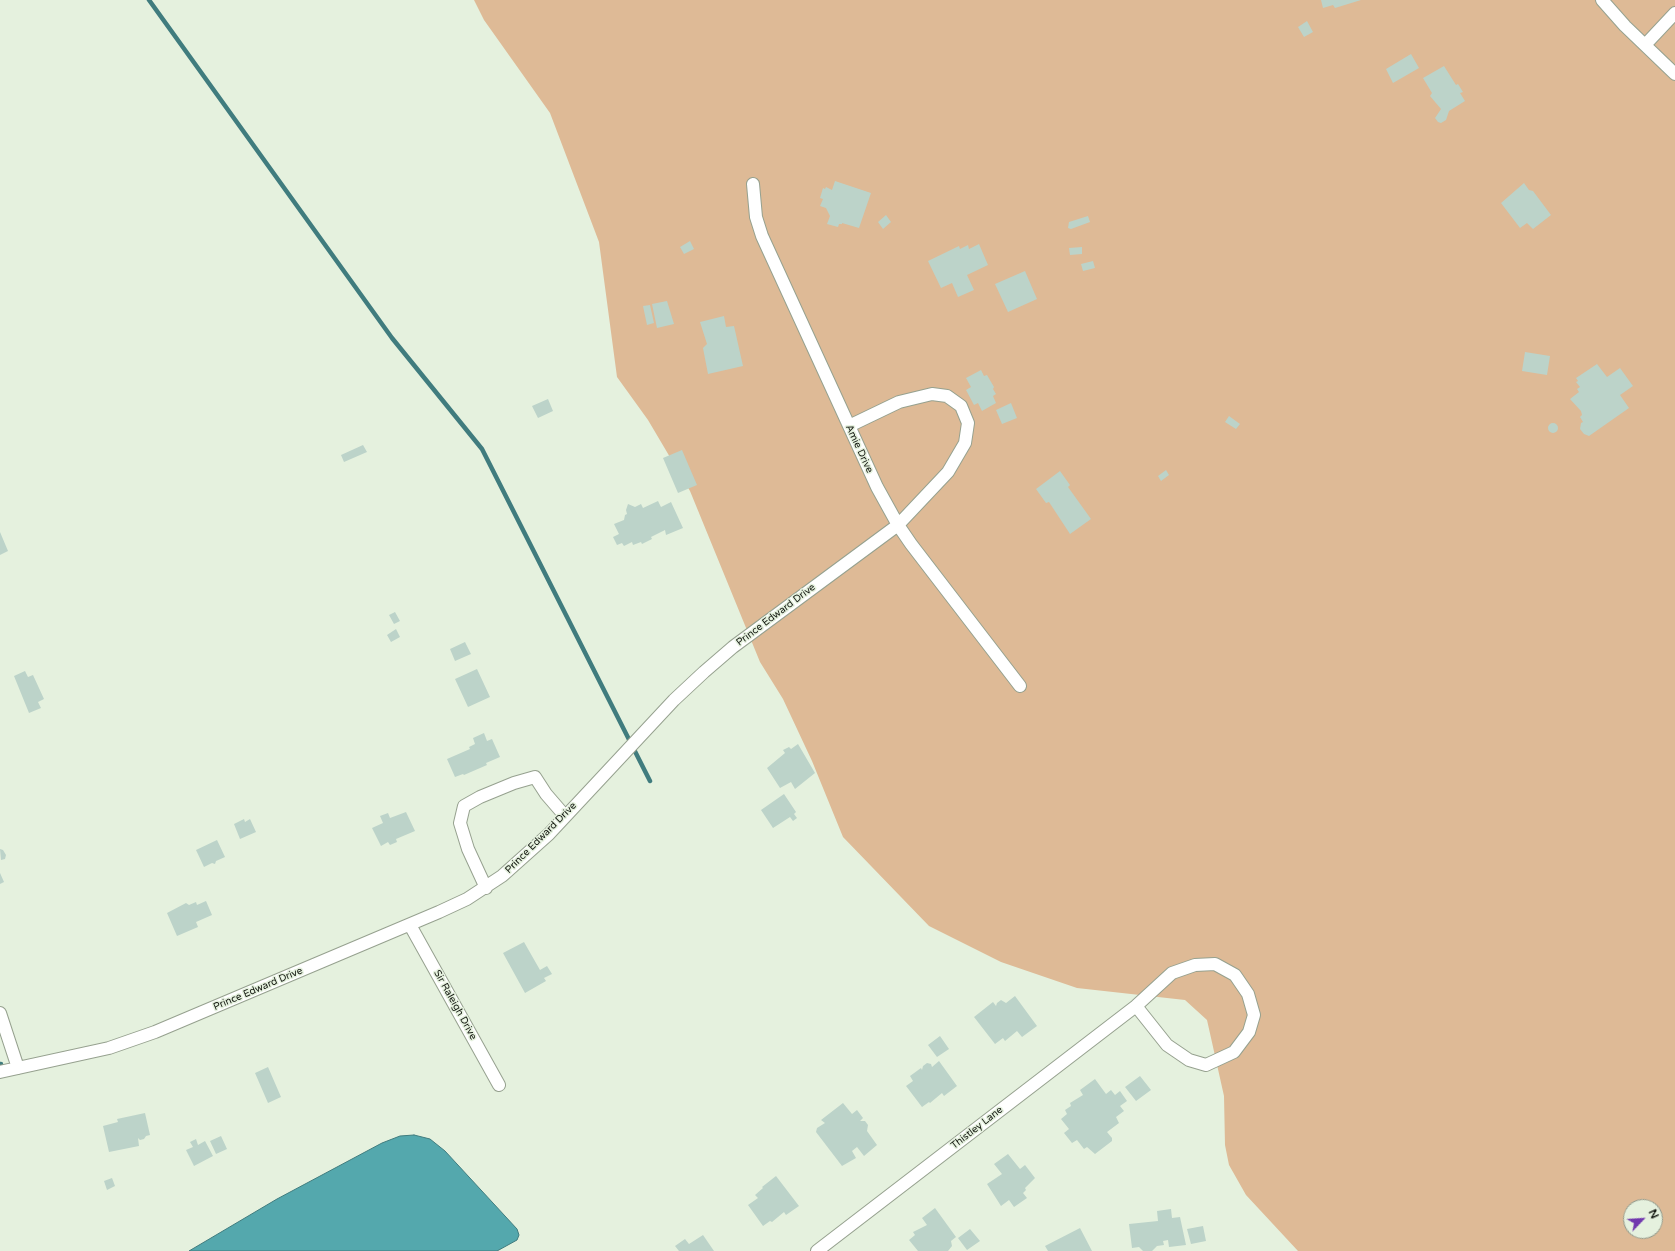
<!DOCTYPE html>
<html>
<head>
<meta charset="utf-8">
<style>
	body { margin:0 }
	#map { position:relative; width:1675px; height:1251px; overflow:hidden; background:#e5f1de; font-family:"Varela Round",sans-serif }
	canvas { display:block }
	.north { position:absolute; left:1623px; top:1199px; width:40px; height:40px; box-sizing:border-box; background:#e5f1de; border:1px solid #919a8c; border-radius:50%; rotate:65deg; font-size:11px; font-weight:700; line-height:16px; text-align:center; color:#131710 }
	.north::after { content:''; display:block; margin:auto; width:14px; height:18px; background:#7138ae; clip-path:polygon(50% 0,100% 100%,50% 72%,0 100%) }
</style>
</head>
<body>
<div id="map">
<canvas width="1675" height="1251"></canvas>
<div class="north">N</div>
</div>
<script>
const ctx = document.querySelector('canvas').getContext('2d');
ctx.lineJoin = 'round';
function fill(path, color) { ctx.fillStyle = color; ctx.fill(path, 'evenodd'); }
const poly = rows => new Path2D(rows.map(r => 'M' + r).join(''));
function stroke(path, color, width, dash) { ctx.strokeStyle = color; ctx.lineWidth = width; ctx.lineCap = dash ? 'butt' : 'round'; ctx.setLineDash(dash || []); ctx.stroke(path); }
function label(font, color, halo, rows, align = 'center') {
  ctx.font = font + ' "Varela Round",sans-serif'; ctx.lineWidth = 3; ctx.setLineDash([]); ctx.textBaseline = 'middle'; ctx.strokeStyle = halo; ctx.fillStyle = color; for (const [text, x, y, turn = 0] of rows) {
    ctx.save(); ctx.translate(x, y); ctx.rotate((+turn || 0) * Math.PI / 180); ctx.textAlign = isNaN(turn) ? turn : align; if (halo) ctx.strokeText(text, 0, 0); ctx.fillText(text, 0, 0); ctx.restore();
  }
}
const green = poly([
	[474,0,1675,0,1675,1251,1298,1251,1246,1195,1229,1165,1225,1145,1224,1096,1207,1020,1185,1000,1077,988,1001,962,929,926,843,837,812,761,783,699,760,662,690,491,648,420,617,377,599,242,550,113,484,20],
	[1631,1207,1655,1207,1655,1231,1631,1231]
]);
const water = poly([
	[414,1135,430,1139,445,1151,517,1229,519,1235,517,1240,497,1251,189,1251,277,1199,382,1143,400,1136,414,1135]
]);
const stream = poly([
	[149,0,392,338,482,449,650,781],
	[0,1064,1,1064]
]);
const building = poly([
	[1321,0,1361,0,1335,8,1333,5,1323,8],
	[1307,21,1313,32,1304,37,1298,27],
	[1411,54,1419,68,1393,83,1386,69],
	[1444,66,1456,85,1458,84,1463,92,1460,93,1465,101,1449,111,1446,120,1441,123,1438,122,1435,118,1441,109,1430,96,1432,93,1423,78],
	[835,181,871,193,859,228,842,223,842,224,839,224,838,227,827,224,830,216,826,208,820,206,823,199,820,198,823,188,825,189,826,187,832,190],
	[1524,183,1529,190,1533,191,1551,215,1533,229,1527,223,1520,228,1501,203],
	[886,215,891,222,883,229,878,222],
	[1088,216,1090,222,1071,229,1068,228,1069,222],
	[690,241,694,249,684,254,680,247],
	[979,244,988,265,967,275,974,290,958,297,952,283,941,288,928,261,959,246,960,249,968,245,969,249],
	[1082,247,1082,254,1070,255,1069,248],
	[1093,261,1095,268,1083,271,1081,264],
	[1025,271,1037,299,1008,312,995,284],
	[667,301,674,324,657,328,652,304],
	[650,305,654,323,647,325,643,306],
	[724,316,726,327,734,326,743,366,708,374,703,348,707,344,700,322],
	[1525,352,1550,356,1547,375,1522,371],
	[1597,364,1607,377,1620,368,1633,386,1620,395,1629,408,1589,436,1584,434,1580,429,1581,423,1583,422,1580,417,1582,415,1581,411,1570,399,1579,392,1577,389,1580,387,1576,382,1578,381,1576,378],
	[981,370,984,376,987,375,994,387,993,389,996,394,993,396,996,403,982,411,978,403,974,405,966,390,971,387,966,378],
	[548,399,553,411,538,418,532,406],
	[1011,403,1017,418,1002,424,996,410],
	[1229,416,1240,424,1236,429,1225,422],
	'1548 428a5 5 0 1 1 10 0a5 5 0 1 1-10 0Z',
	[363,445,367,452,344,462,341,455],
	[682,450,697,485,678,493,663,458],
	[1166,470,1169,475,1161,481,1158,476],
	[1060,471,1070,485,1068,487,1091,519,1070,534,1049,502,1046,503,1036,489],
	[658,501,661,507,671,502,683,528,666,535,665,530,651,537,652,539,642,544,641,542,633,545,632,542,624,546,622,543,617,545,613,537,619,534,614,524,624,520,625,515,627,514,626,510,628,504,635,507,641,504,643,508],
	[0,532,8,551,0,555],
	[395,612,400,621,394,624,389,615],
	[396,629,400,637,391,642,387,635],
	[465,642,471,654,455,661,450,649],
	[477,669,490,697,468,707,455,679],
	[25,671,28,677,33,675,44,699,38,702,41,708,29,713,14,676],
	[484,733,487,741,492,739,500,757,486,763,487,765,464,775,463,774,455,777,447,759,470,749,469,747,475,744,473,738],
	[798,744,815,773,795,789,791,782,780,788,767,768,785,753,783,750,789,747,791,749],
	[784,794,796,812,794,814,797,818,793,821,790,817,773,828,761,810],
	[406,812,415,831,396,839,397,842,390,845,388,842,381,846,372,828,383,823,380,816,388,813,390,818],
	[244,819,245,822,250,819,256,832,240,839,234,824],
	[217,840,225,857,216,861,215,864,212,863,204,867,196,850],
	[0,849,3,850,6,855,5,859,1,860],
	[0,873,4,882,0,884],
	[206,901,212,915,196,922,198,927,177,936,167,913,186,903,189,905,196,902,197,905],
	[524,942,540,970,547,966,552,974,544,978,546,981,525,993,503,953],
	[1015,996,1037,1026,1022,1037,1017,1031,1005,1041,1003,1038,995,1044,974,1017,993,1002,996,1006,997,1003,1001,1000,1006,1003],
	[940,1036,949,1049,937,1057,928,1045],
	[939,1061,957,1086,944,1096,942,1093,930,1103,929,1102,922,1107,906,1086,913,1081,910,1076,921,1068,922,1070,923,1066,927,1063,931,1064,932,1067],
	[268,1067,281,1097,268,1103,255,1073],
	[1140,1076,1151,1090,1136,1101,1125,1087],
	[1095,1079,1106,1094,1111,1090,1115,1095,1120,1091,1127,1101,1120,1106,1124,1111,1116,1117,1119,1123,1107,1132,1112,1138,1112,1141,1095,1154,1087,1147,1084,1149,1077,1140,1072,1143,1064,1133,1069,1129,1061,1119,1067,1114,1065,1110,1071,1106,1070,1103,1083,1095,1080,1090],
	[843,1103,852,1114,857,1110,863,1118,860,1121,865,1121,868,1125,867,1131,877,1145,864,1156,857,1147,852,1151,856,1158,842,1166,816,1132,817,1128,825,1123,821,1120],
	[145,1113,150,1135,146,1136,144,1139,140,1140,138,1138,139,1146,109,1152,103,1126,118,1122,117,1119],
	[221,1136,227,1149,216,1154,210,1141],
	[196,1139,198,1145,205,1141,213,1156,194,1166,186,1150,193,1147,190,1142],
	[1008,1154,1020,1169,1025,1165,1035,1178,1025,1188,1026,1190,1023,1193,1027,1198,1014,1207,1009,1200,1001,1206,987,1184,1002,1174,994,1164],
	[776,1176,799,1206,786,1215,784,1212,772,1222,770,1221,763,1226,748,1205,758,1198,755,1195,763,1188,762,1187],
	[112,1178,115,1186,107,1190,104,1181],
	[935,1208,956,1237,951,1241,952,1246,948,1251,918,1251,909,1240,915,1235,913,1232,927,1225,922,1218],
	[1171,1209,1172,1218,1180,1217,1186,1245,1169,1247,1168,1240,1163,1241,1164,1245,1157,1246,1152,1251,1143,1251,1139,1247,1132,1248,1129,1224,1158,1221,1157,1211],
	[1203,1226,1206,1241,1191,1244,1187,1229],
	[1080,1228,1092,1251,1048,1251,1045,1246],
	[970,1229,980,1241,967,1250,958,1238],
	[703,1235,714,1251,679,1251,675,1246,685,1239,689,1244]
]);
const street = poly([
	[1602,0,1625,26,1675,74],
	[1645,45,1675,13],
	[753,184,756,217,762,236,877,487,898,525,911,544,1020,686],
	[486,888,468,849,460,823,464,806,480,797,514,783,535,777,546,794,565,816],
	[410,925,499,1085],
	[0,1013,18,1068],
	[0,1072,109,1048,155,1032,439,912,467,899,502,876,549,834,674,700,704,672,733,647,898,525,948,472,965,443,968,423,961,406,947,396,932,394,899,402,849,426],
	[817,1251,1136,1006,1172,973,1195,965,1215,964,1235,975,1248,994,1254,1015,1249,1032,1234,1052,1206,1065,1189,1060,1167,1045,1136,1006]
]);
const streetNames = [
	["Amie Drive",859,449,65],
	["Prince Edward Drive",776,615,-37],
	["Prince Edward Drive",541,838,-45],
	["Prince Edward Drive",258,989,-23],
	["Sir Raleigh Drive",455,1005,61],
	["Thistley Lane",977,1128,-38]
];
fill(green, '#deba96');
fill(water, '#54a8ad');
stroke(water, '#407c7e', 1);
stroke(stream, '#407c7e', 4.5);
fill(building, '#bcd3c9');
stroke(street, '#96a18f', 14);
stroke(street, '#fff', 12);
label('10px', '#131710', '#e5f1de', streetNames);
</script>
</body>
</html>
